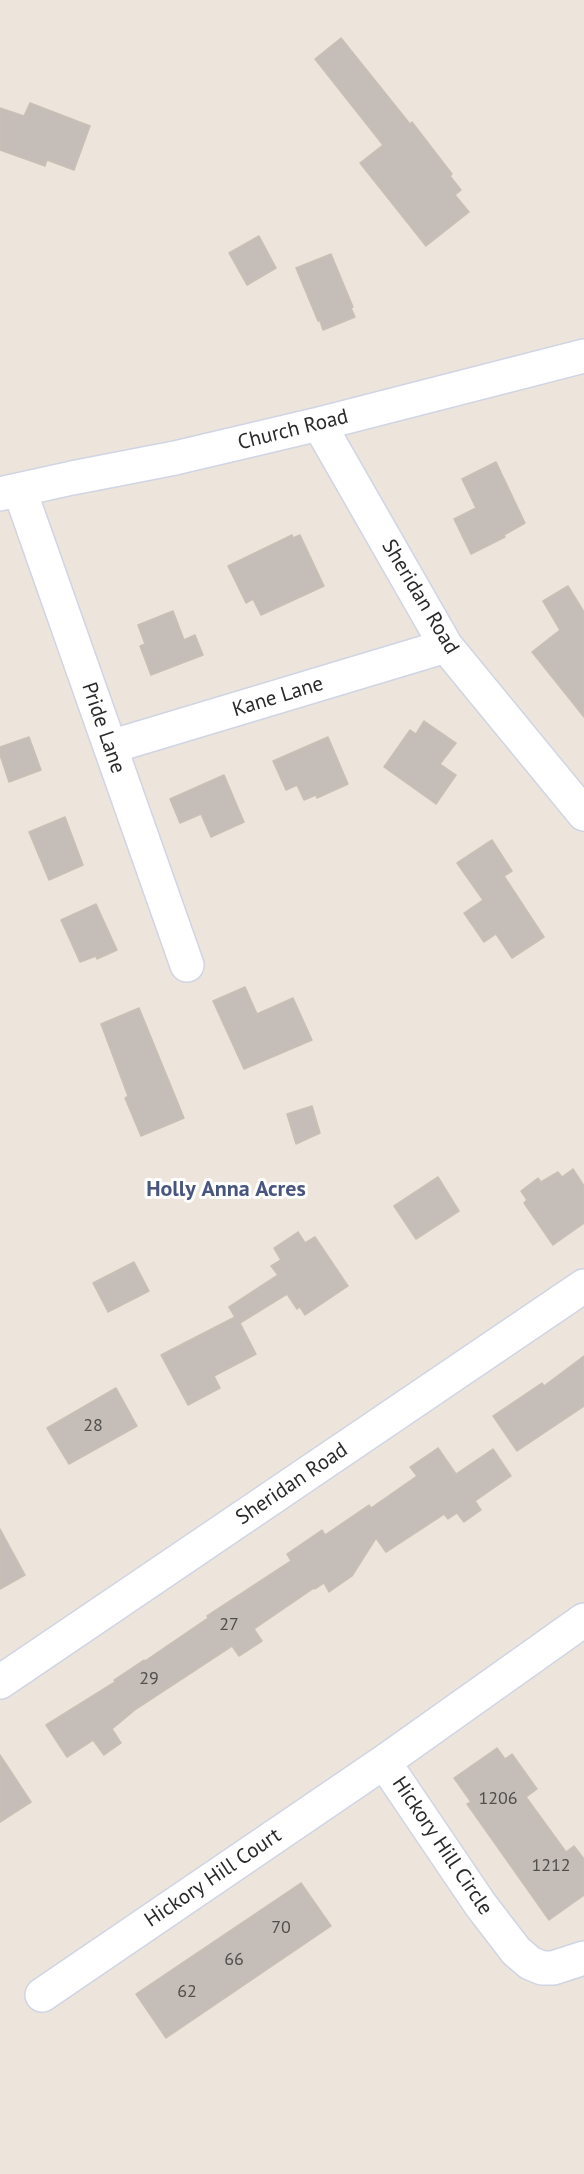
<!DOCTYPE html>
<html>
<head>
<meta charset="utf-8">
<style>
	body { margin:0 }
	canvas { display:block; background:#ede4db }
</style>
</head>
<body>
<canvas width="584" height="2174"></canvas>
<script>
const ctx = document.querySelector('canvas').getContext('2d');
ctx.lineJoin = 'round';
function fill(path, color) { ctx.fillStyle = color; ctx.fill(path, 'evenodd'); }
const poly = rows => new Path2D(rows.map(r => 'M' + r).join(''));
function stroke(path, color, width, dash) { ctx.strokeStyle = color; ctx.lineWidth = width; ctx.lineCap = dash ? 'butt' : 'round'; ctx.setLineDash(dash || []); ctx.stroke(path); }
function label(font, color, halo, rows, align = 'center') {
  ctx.font = font + ' "PT Sans",sans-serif'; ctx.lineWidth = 6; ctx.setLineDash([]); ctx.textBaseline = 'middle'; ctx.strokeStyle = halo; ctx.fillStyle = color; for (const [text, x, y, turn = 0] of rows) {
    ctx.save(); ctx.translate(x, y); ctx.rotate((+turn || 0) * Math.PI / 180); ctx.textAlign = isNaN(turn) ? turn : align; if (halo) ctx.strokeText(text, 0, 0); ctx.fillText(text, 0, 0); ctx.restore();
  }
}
const building = poly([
	[341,38,410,124,412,122,452,174,450,176,461,190,455,195,469,212,426,246,360,163,383,145,315,59,341,38],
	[30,103,90,126,74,170,47,160,45,166,0,150,0,108,24,116,30,103],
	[259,236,276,268,247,285,229,253,259,236],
	[331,254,353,307,351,308,355,317,323,330,320,321,318,321,296,268,331,254],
	[496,462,525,523,504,535,505,537,471,554,454,519,476,508,462,479,496,462],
	[292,535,293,538,300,535,324,586,261,615,253,599,246,603,228,566,292,535],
	[568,586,584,612,584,717,532,652,560,630,543,601,568,586],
	[173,611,184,640,195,635,203,655,151,675,140,646,145,644,138,625,173,611],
	[424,721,456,743,440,764,456,775,436,804,384,767,410,730,416,734,424,721],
	[29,737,41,770,9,782,0,755,0,747,29,737],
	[328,737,348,784,317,798,316,795,304,800,297,785,286,790,273,761,328,737],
	[224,775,244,822,211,837,201,814,180,823,170,799,224,775],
	[65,817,83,865,49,880,29,832,65,817],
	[492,840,512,871,504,876,544,937,512,958,496,934,484,942,464,913,483,900,457,863,492,840],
	[96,904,117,950,97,959,96,956,80,962,61,920,96,904],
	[245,987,257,1014,293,998,312,1040,244,1069,213,1001,245,987],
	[139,1008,184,1118,141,1136,125,1098,128,1096,101,1024,139,1008],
	[312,1106,320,1133,296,1144,287,1114,312,1106],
	[573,1169,584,1186,584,1223,553,1245,524,1203,527,1200,521,1191,538,1178,541,1182,558,1172,562,1177,573,1169],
	[438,1177,459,1211,416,1239,394,1206,438,1177],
	[298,1232,305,1243,315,1237,348,1286,305,1315,300,1307,297,1309,287,1294,240,1323,256,1354,214,1376,220,1388,188,1405,161,1355,235,1317,229,1307,278,1275,271,1266,281,1260,274,1248,298,1232],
	[134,1262,149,1291,108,1312,93,1283,134,1262],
	[584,1356,584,1406,517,1451,493,1416,542,1383,544,1386,584,1356],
	[116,1388,137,1426,69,1464,47,1428,116,1388],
	[438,1448,456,1474,493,1449,511,1476,475,1501,481,1510,464,1522,457,1513,448,1519,444,1514,386,1552,376,1538,352,1576,329,1592,324,1583,315,1589,314,1588,254,1629,262,1641,239,1656,232,1646,136,1709,112,1729,121,1743,104,1755,93,1740,67,1757,46,1725,115,1682,114,1680,144,1660,145,1661,208,1618,207,1616,291,1561,287,1554,322,1530,325,1535,369,1505,371,1508,417,1476,410,1467,438,1448],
	[0,1529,25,1575,0,1589,0,1529],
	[497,1748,505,1759,512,1754,537,1789,526,1797,566,1852,574,1846,584,1859,584,1895,549,1920,467,1804,471,1802,454,1778,497,1748],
	[0,1755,31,1802,0,1822,0,1755],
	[301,1883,331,1926,166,2038,136,1994,301,1883]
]);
const minor = poly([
	[319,424,446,646,584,814],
	[20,491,187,965],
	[0,494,72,478,175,458,319,424,584,356],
	[110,747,446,646],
	[584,1620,384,1762,480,1904,516,1951,530,1963,542,1968,553,1968,584,1958],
	[0,1682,584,1286],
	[42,1995,384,1762]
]);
const numberNames = [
	["28",93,1426],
	["27",229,1625],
	["29",149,1679],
	["1206",498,1799],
	["1212",551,1866],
	["70",281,1928],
	["66",234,1960],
	["62",187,1992]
];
const streetNames = [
	["Church Road",293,430,-14],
	["Sheridan Road",420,597,59],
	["Kane Lane",278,697,-17],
	["Pride Lane",103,728,71],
	["Sheridan Road",292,1484,-34],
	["Hickory Hill Circle",442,1846,56],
	["Hickory Hill Court",213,1878,-34]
];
const neighbourhoodNames = [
	["Holly Anna Acres",226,1190]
];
fill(building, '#c5beb8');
stroke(building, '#c9c0b5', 1.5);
stroke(minor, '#d0d5e4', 36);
stroke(minor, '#fff', 33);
label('18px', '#514f4e', null, numberNames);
label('21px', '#2a2a2a', '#fff', streetNames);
label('bold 22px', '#48557e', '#fff', neighbourhoodNames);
</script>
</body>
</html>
